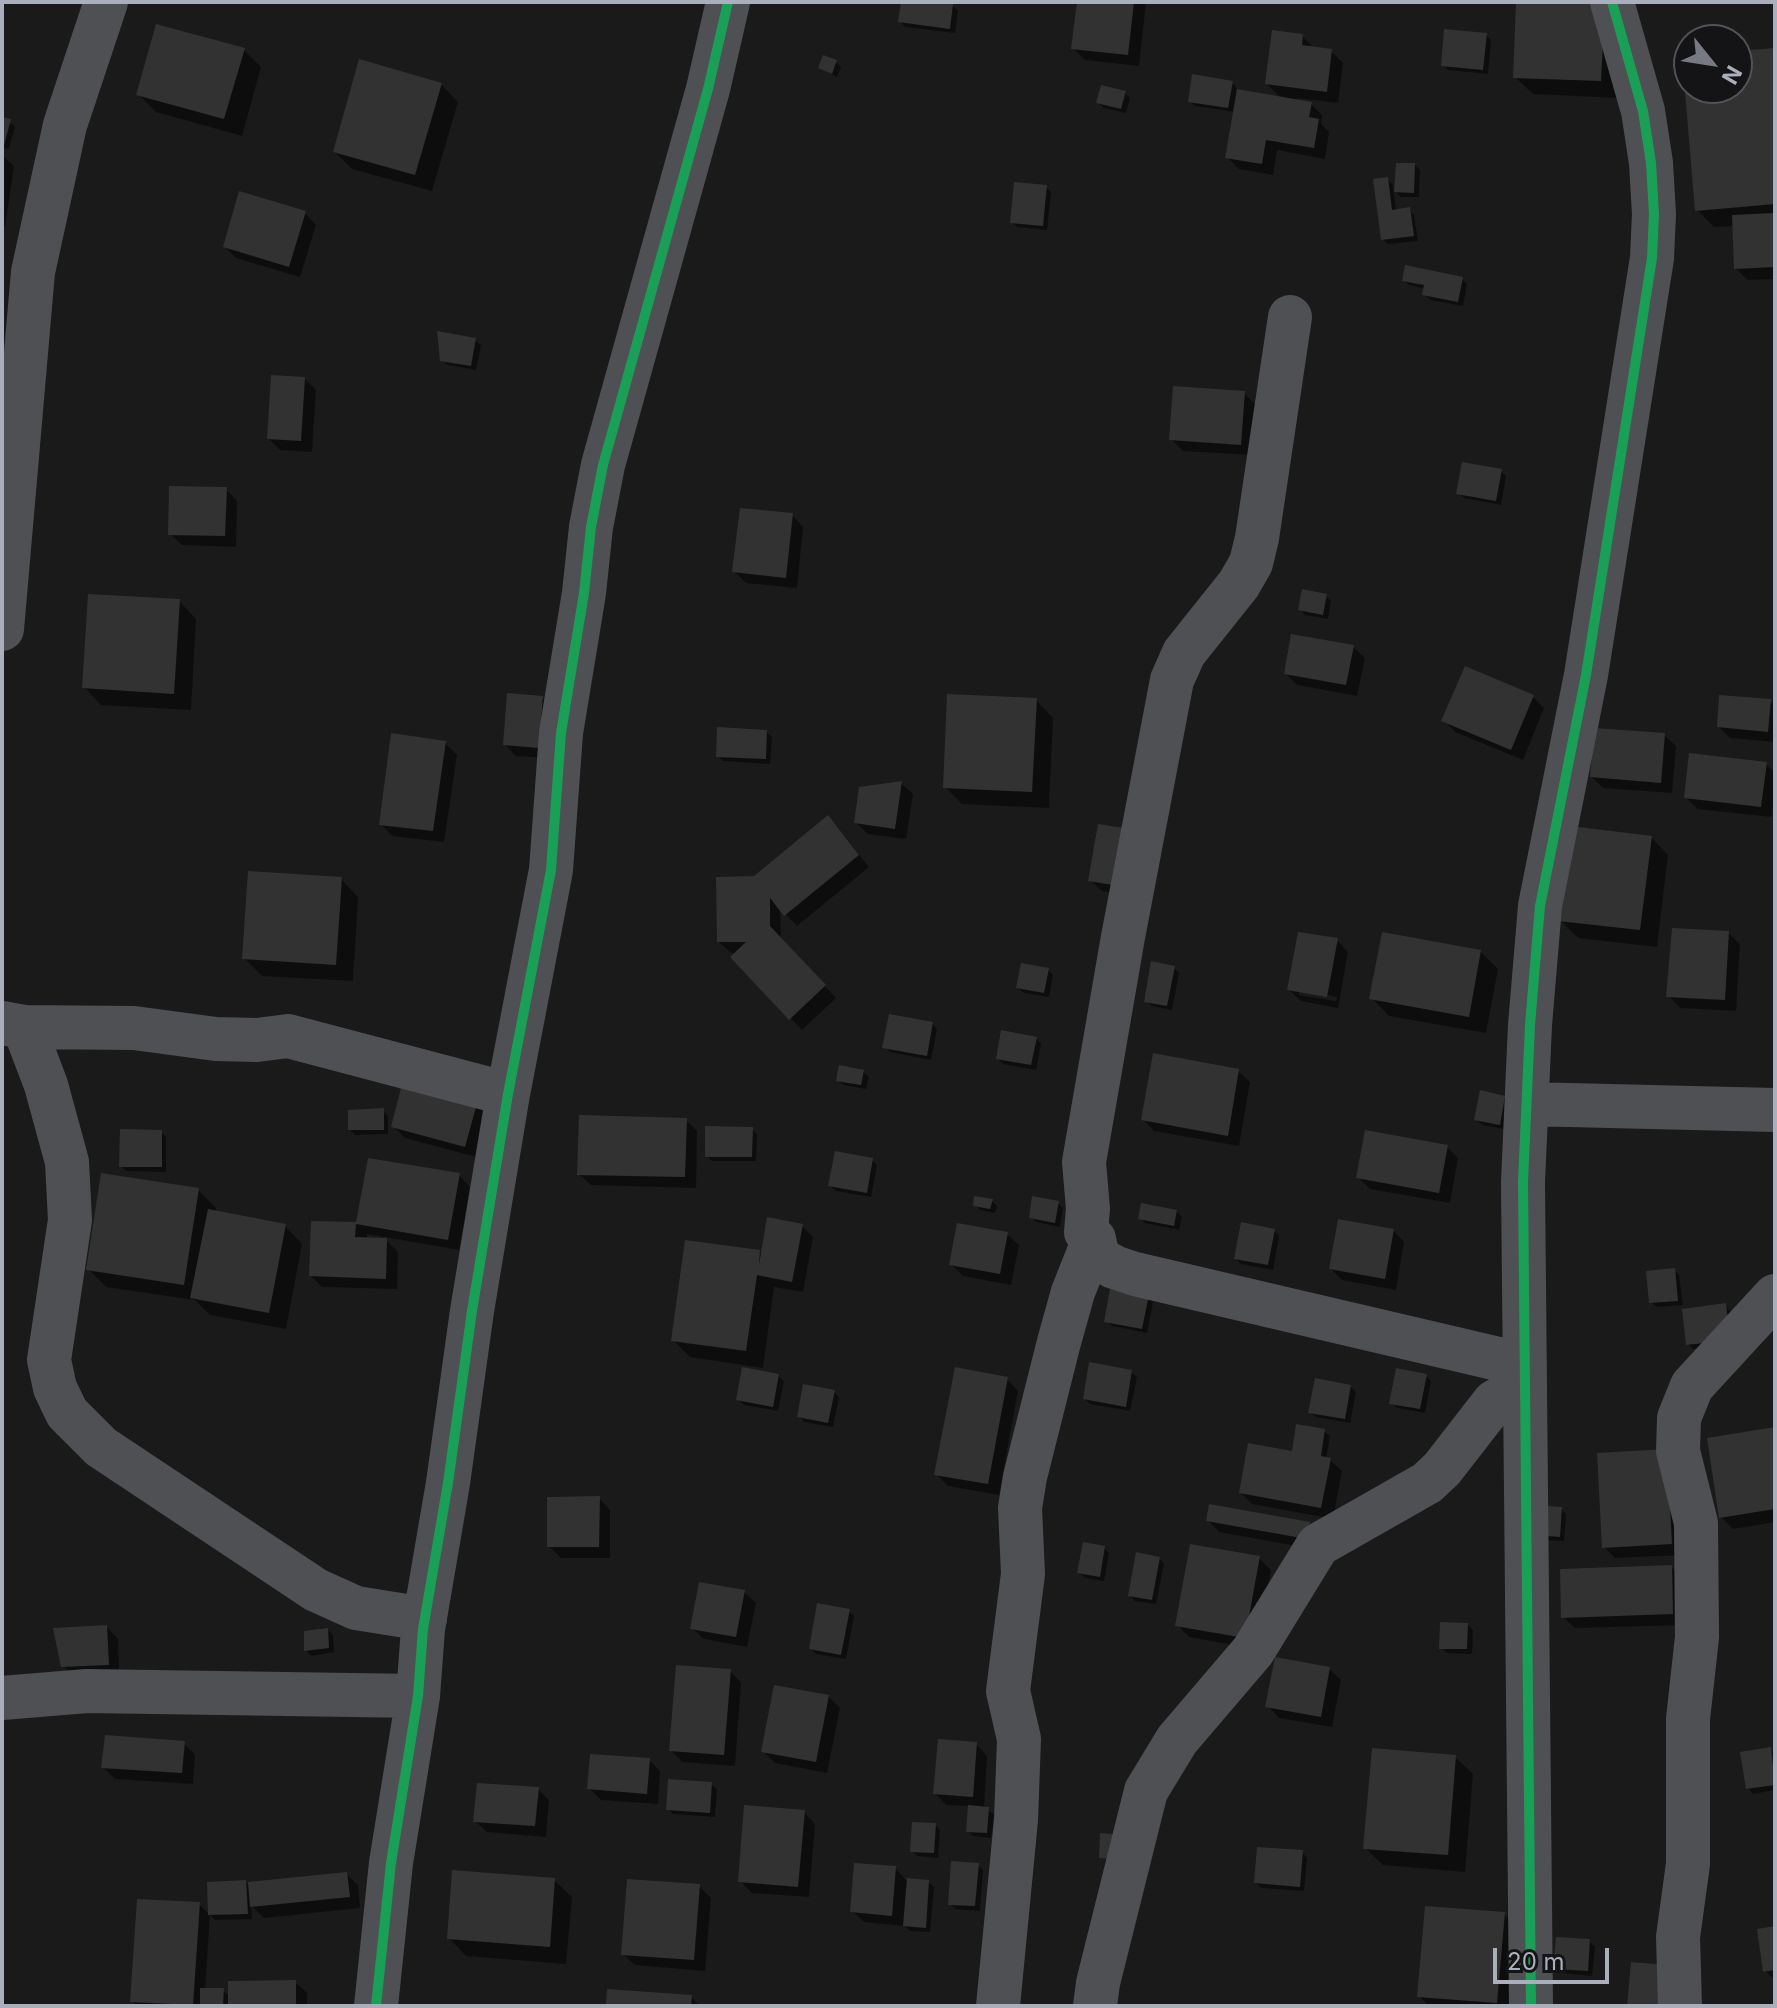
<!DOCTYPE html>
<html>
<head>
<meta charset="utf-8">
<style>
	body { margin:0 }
	#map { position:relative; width:1777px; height:2008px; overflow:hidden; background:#1a1a1a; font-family:Inter,sans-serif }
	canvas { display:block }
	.frame { position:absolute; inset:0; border:4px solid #abaebb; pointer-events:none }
	.north { position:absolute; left:1673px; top:24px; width:80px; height:80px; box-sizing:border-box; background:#141416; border:2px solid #505258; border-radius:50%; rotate:120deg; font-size:22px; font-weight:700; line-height:32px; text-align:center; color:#abaebb }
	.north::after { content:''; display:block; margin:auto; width:28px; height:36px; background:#787a83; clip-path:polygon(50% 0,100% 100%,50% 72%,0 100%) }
	.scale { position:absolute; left:1493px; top:1948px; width:116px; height:36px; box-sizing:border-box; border:4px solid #abaebb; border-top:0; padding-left:10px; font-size:24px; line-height:28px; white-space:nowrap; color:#abaebb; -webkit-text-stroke:6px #141416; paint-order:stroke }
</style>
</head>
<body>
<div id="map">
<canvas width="1777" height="2008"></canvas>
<div class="frame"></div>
<div class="north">N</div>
<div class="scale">20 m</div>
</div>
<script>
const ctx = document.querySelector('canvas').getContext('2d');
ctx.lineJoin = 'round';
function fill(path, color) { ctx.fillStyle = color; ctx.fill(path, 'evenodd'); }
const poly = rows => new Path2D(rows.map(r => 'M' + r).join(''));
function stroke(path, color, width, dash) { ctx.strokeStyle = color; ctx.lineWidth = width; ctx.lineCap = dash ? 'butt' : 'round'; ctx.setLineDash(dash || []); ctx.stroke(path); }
const shadow = poly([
	[903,2,953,6,958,11,955,33,905,27,900,21],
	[1072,2,1146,2,1139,66,1085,60,1073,48,1078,7],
	[1518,2,1609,2,1618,98,1533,94,1515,77],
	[1486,35,1491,40,1488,74,1448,70,1443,65],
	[1302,36,1313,47,1331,51,1343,63,1338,103,1298,98,1298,101,1311,104,1322,115,1321,124,1329,132,1325,159,1277,150,1273,175,1239,169,1227,157,1235,112,1195,106,1190,101,1232,82,1237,88,1236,91,1282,99,1267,84],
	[244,50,261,67,242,136,156,112,138,94],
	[1775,50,1775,279,1748,280,1736,269,1734,226,1714,227,1697,210,1684,58,1689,57,1689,88,1737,88,1737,53],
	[836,62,841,67,837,77,820,68],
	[441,84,458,102,432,191,352,169,335,152],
	[1125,93,1130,98,1126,113,1104,108,1098,103],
	[2,119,15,126,9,149,2,148],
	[2,155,14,166,5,227,2,227],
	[1415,165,1420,170,1419,197,1401,197,1396,192],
	[1387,179,1393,184,1396,211,1409,210,1414,215,1418,241,1388,244,1383,239],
	[1046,187,1051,192,1047,230,1017,227,1012,222],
	[305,213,316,225,300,277,236,258,225,247],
	[1462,279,1467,284,1463,306,1430,300,1424,294,1426,289,1409,285,1404,280],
	[475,340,481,345,476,370,448,365,442,360],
	[305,379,316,390,312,452,280,450,269,439],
	[1244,393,1256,405,1252,455,1183,451,1171,439],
	[1501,471,1506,476,1501,505,1464,498,1458,493],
	[226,489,237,501,236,547,182,545,170,534],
	[792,515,803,527,797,588,746,583,735,572],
	[1326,596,1331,601,1328,619,1305,615,1300,609],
	[179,601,196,619,191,710,101,705,84,687],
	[1353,647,1365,658,1357,696,1297,685,1286,674],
	[1533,697,1544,708,1523,760,1455,732,1444,720],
	[542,698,554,709,550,758,516,756,505,745],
	[1036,700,1053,718,1049,808,962,804,945,787],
	[1770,701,1775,706,1775,742,1730,738,1719,727],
	[766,732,772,737,770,764,723,761,718,756],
	[1664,735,1676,746,1672,793,1603,788,1592,777],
	[445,743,457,755,444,842,392,836,381,824],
	[1766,764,1775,773,1772,817,1697,809,1686,797],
	[901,783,913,794,906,839,868,834,856,823],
	[839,829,869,867,797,926,780,908,781,939,836,998,802,1030,732,957,737,953,731,953,719,942,755,878],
	[1651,837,1668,855,1657,947,1578,938,1560,920],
	[1140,843,1130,896,1102,891,1090,880],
	[341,879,358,897,353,981,262,976,244,958],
	[1728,933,1740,944,1736,1011,1680,1008,1669,996],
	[1337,940,1348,952,1338,1008,1301,1001,1289,990],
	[1299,990,1337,997,1336,1001,1299,995],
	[1480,951,1498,969,1486,1033,1389,1016,1372,998],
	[1174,968,1179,973,1172,1010,1152,1006,1146,1001],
	[1048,970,1053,975,1049,997,1024,993,1018,988],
	[932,1023,937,1029,931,1060,890,1052,885,1047],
	[1036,1038,1041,1044,1036,1070,1003,1064,998,1059],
	[1238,1071,1250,1082,1239,1146,1154,1131,1143,1119],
	[863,1072,869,1077,866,1089,843,1085,838,1080],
	[406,1079,489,1109,476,1157,405,1138,394,1127],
	[1505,1097,1510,1103,1504,1129,1482,1125,1476,1119],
	[383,1111,388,1116,388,1134,355,1135,350,1130],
	[686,1120,697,1131,696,1188,591,1185,579,1174],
	[752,1129,757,1134,756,1161,712,1161,707,1156],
	[161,1132,166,1137,166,1172,126,1171,121,1166],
	[1447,1147,1458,1158,1450,1203,1370,1189,1358,1177],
	[872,1160,877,1165,871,1197,836,1191,830,1186],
	[459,1175,470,1187,459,1250,367,1234,367,1240,385,1239,398,1252,397,1289,322,1287,311,1276,313,1223,358,1224],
	[198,1190,216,1208,215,1212,285,1226,302,1244,286,1329,210,1315,195,1300,106,1287,88,1269],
	[992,1201,997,1206,995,1213,980,1210,975,1205],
	[1058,1203,1063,1208,1060,1227,1036,1222,1031,1217],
	[1176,1211,1182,1217,1179,1230,1145,1223,1140,1218],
	[802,1226,813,1237,803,1292,774,1287,763,1368,690,1357,673,1340,759,1252,762,1255],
	[1274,1230,1279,1236,1273,1270,1241,1264,1236,1259],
	[1393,1230,1404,1242,1396,1290,1342,1280,1331,1269],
	[1007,1234,1019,1245,1011,1285,963,1276,951,1264],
	[1674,1270,1679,1275,1683,1305,1657,1307,1651,1302],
	[1148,1297,1153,1302,1147,1333,1112,1326,1107,1321],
	[1725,1305,1730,1311,1734,1345,1693,1349,1688,1344],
	[1131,1372,1137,1377,1130,1411,1090,1404,1085,1399],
	[778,1376,784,1381,778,1411,744,1405,738,1399],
	[1426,1376,1431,1381,1425,1413,1397,1408,1392,1403],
	[1007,1379,1018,1391,999,1495,948,1486,936,1474],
	[1350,1386,1356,1392,1350,1423,1316,1417,1310,1412],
	[834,1392,839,1397,833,1427,804,1422,799,1416],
	[1775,1430,1775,1522,1733,1529,1721,1517],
	[1324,1431,1330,1436,1326,1459,1330,1460,1342,1471,1333,1519,1252,1504,1241,1493],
	[1678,1463,1683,1555,1615,1558,1604,1547],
	[599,1498,610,1510,610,1558,561,1558,549,1546],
	[1561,1509,1566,1514,1564,1541,1540,1540],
	[1208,1520,1309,1524,1318,1550,1219,1532],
	[1104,1548,1109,1553,1104,1581,1085,1578,1080,1573],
	[1159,1558,1164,1564,1156,1604,1135,1601,1130,1596],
	[1259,1558,1271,1570,1256,1649,1189,1637,1178,1625],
	[1671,1567,1683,1579,1684,1625,1575,1628,1563,1617],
	[744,1592,756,1603,747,1647,704,1639,692,1628],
	[849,1611,854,1616,846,1659,816,1654,811,1649],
	[1468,1625,1473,1630,1472,1654,1447,1653,1441,1648],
	[107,1627,118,1639,119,1676,75,1677,63,1666],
	[328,1630,333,1635,334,1652,311,1656,306,1650],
	[1329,1669,1341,1680,1332,1727,1279,1718,1268,1706],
	[730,1671,741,1683,735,1766,682,1762,671,1750],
	[828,1696,840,1708,827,1773,775,1763,764,1752],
	[184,1743,195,1755,193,1784,115,1779,103,1767],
	[976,1744,987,1756,984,1809,994,1814,991,1838,973,1836,968,1831,970,1806,946,1805,935,1793],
	[1770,1749,1775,1754,1775,1790,1753,1794,1748,1788],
	[1455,1757,1473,1774,1465,1872,1383,1865,1365,1848],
	[649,1760,660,1771,658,1804,601,1800,589,1788],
	[711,1784,717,1789,715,1817,673,1814,668,1809],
	[538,1789,549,1800,546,1837,487,1832,475,1821],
	[804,1812,815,1824,809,1897,752,1893,741,1882],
	[935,1825,940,1830,938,1858,917,1856,912,1851],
	[1302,1852,1307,1858,1304,1891,1262,1888,1256,1883],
	[978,1865,983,1870,980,1911,955,1909,950,1904],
	[895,1868,906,1880,928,1882,934,1887,930,1932,910,1931,903,1924,903,1926,864,1922,852,1911],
	[346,1874,358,1885,360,1908,264,1918,251,1905,252,1919,215,1920,210,1915,205,1990,223,1990,230,1997,295,1982,307,1993,307,2006,137,2006,132,2001,199,1904,210,1915,209,1884,246,1882,250,1887],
	[554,1880,572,1897,566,1964,466,1956,449,1938],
	[699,1886,711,1898,705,1971,635,1965,623,1954],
	[1504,1914,1521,1931,1515,2006,1429,2006,1419,1996],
	[1775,1928,1775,1980,1765,1971],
	[1589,1941,1595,1947,1592,1976,1561,1973,1555,1968],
	[691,1997,700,2006,608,2006]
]);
const building = poly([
	[901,2,953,4,950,29,898,22],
	[1077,2,1134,2,1128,55,1071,49],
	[1516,2,1605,2,1601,81,1513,78],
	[156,24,245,48,224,119,136,95],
	[1444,29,1487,33,1483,70,1441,66],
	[1272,30,1303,34,1302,45,1332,49,1327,92,1265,84],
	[1775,48,1775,204,1695,211,1682,56,1689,55,1689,88,1737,88,1737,51],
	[823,55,837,60,832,74,818,68],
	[359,59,442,83,415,175,333,152],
	[1192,74,1233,81,1228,108,1188,102],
	[1101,85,1126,91,1121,109,1096,103],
	[1237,89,1312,102,1309,117,1319,119,1314,148,1266,140,1262,164,1225,158],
	[2,117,11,119,3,149,2,148],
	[1396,163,1415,163,1414,193,1394,192],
	[1388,177,1392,210,1410,207,1414,236,1381,240,1373,179],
	[1014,182,1047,185,1043,226,1010,223],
	[239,191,306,211,289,267,223,247],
	[1775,213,1775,267,1734,269,1732,215],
	[1405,265,1463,277,1458,302,1422,295,1424,285,1402,281],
	[437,331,476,338,471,366,440,361],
	[271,375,305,377,301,441,267,439],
	[1173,386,1245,391,1241,445,1169,440],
	[1462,462,1502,469,1496,501,1456,494],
	[169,486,227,487,225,536,168,535],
	[740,508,793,513,786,578,732,572],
	[1302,589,1327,594,1323,615,1298,610],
	[88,594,180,599,174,694,82,688],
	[1291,634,1354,645,1346,685,1284,674],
	[1465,666,1534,695,1511,750,1441,721],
	[507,693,543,696,539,748,503,745],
	[947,694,1037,698,1032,792,943,788],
	[1719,695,1771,699,1768,732,1717,727],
	[717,727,767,730,766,759,716,757],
	[1594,728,1665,733,1661,783,1590,777],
	[391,733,446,741,433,831,379,825],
	[1689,753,1767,762,1761,807,1684,798],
	[902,781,895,829,854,823,859,787],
	[828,815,859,855,784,916,770,898,770,926,826,985,789,1020,730,957,746,942,717,942,716,877,754,876],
	[1098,824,1130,829,1119,886,1088,881],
	[1570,826,1652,836,1640,930,1558,921],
	[248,871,342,877,336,965,242,959],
	[1672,928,1729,931,1725,1000,1666,997],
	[1298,932,1338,938,1327,997,1287,990],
	[1382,932,1481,950,1469,1017,1369,999],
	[1151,961,1175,966,1167,1006,1144,1002],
	[1021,963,1049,968,1044,993,1016,988],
	[889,1014,933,1022,927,1056,882,1048],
	[1001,1030,1037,1037,1031,1065,996,1059],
	[1153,1053,1239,1069,1228,1136,1141,1120],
	[839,1065,864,1070,861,1085,836,1081],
	[404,1076,479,1096,465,1147,391,1127],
	[1480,1090,1505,1096,1500,1125,1474,1120],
	[384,1108,384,1130,348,1130,348,1110],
	[579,1115,687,1118,685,1177,577,1175],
	[705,1126,753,1127,752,1157,705,1157],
	[120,1129,162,1130,162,1167,119,1167],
	[1365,1130,1448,1145,1439,1193,1356,1178],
	[835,1151,873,1158,867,1193,828,1186],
	[368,1158,460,1173,448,1240,356,1224,355,1237,387,1238,386,1279,309,1276,311,1221,356,1222],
	[101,1173,199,1188,184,1285,86,1270],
	[974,1196,993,1199,990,1209,973,1206],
	[1032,1196,1059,1201,1055,1223,1029,1218],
	[1141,1203,1177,1210,1174,1226,1138,1219],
	[208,1209,286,1224,269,1313,190,1298],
	[767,1217,803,1224,792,1282,757,1275,746,1351,671,1341,685,1240,760,1250,759,1265],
	[1338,1219,1394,1229,1385,1279,1329,1269],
	[1241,1222,1275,1229,1268,1265,1234,1259],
	[957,1223,1008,1232,1000,1274,949,1265],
	[1675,1268,1678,1301,1649,1303,1646,1271],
	[1110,1289,1149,1295,1142,1329,1104,1322],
	[1726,1303,1730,1340,1686,1345,1682,1309],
	[1089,1362,1132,1370,1126,1407,1083,1399],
	[742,1367,779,1374,773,1407,736,1400],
	[955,1367,1008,1377,988,1484,934,1475],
	[1396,1368,1427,1374,1420,1409,1389,1404],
	[1315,1378,1351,1385,1345,1419,1308,1413],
	[803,1384,835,1390,828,1423,797,1417],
	[1296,1424,1325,1429,1321,1456,1331,1458,1321,1508,1239,1493,1248,1443,1292,1451],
	[1775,1427,1775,1509,1719,1518,1707,1438],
	[1667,1449,1672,1544,1602,1548,1597,1453],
	[600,1496,599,1547,547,1547,547,1497],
	[1209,1504,1310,1522,1307,1539,1206,1521],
	[1534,1505,1562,1507,1560,1537,1532,1535],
	[1083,1542,1105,1546,1100,1577,1077,1573],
	[1190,1544,1260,1556,1245,1638,1175,1626],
	[1136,1552,1160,1557,1152,1600,1128,1596],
	[1672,1565,1673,1614,1561,1618,1560,1569],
	[699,1582,745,1590,736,1637,690,1629],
	[817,1603,850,1609,841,1655,809,1649],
	[1440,1622,1468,1623,1467,1649,1439,1649],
	[107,1625,109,1665,61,1667,53,1628],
	[328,1628,329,1648,304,1651,304,1631],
	[1275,1657,1330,1667,1321,1717,1265,1707],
	[676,1665,731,1669,724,1755,669,1751],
	[774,1685,829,1695,816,1762,761,1752],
	[105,1735,185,1741,182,1773,101,1768],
	[938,1739,977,1742,973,1797,933,1794],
	[1771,1747,1775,1785,1746,1789,1740,1752],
	[1372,1748,1456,1755,1448,1855,1363,1849],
	[590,1754,650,1758,647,1794,587,1789],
	[668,1779,712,1782,710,1813,666,1810],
	[477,1783,539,1787,535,1826,473,1822],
	[744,1805,805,1810,798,1887,738,1882],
	[968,1805,989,1807,987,1833,966,1832],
	[912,1822,936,1823,934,1853,910,1852],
	[1100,1833,1124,1835,1122,1860,1099,1858],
	[1257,1847,1303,1850,1300,1887,1254,1883],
	[951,1861,979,1863,975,1906,948,1905],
	[854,1863,896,1866,892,1916,850,1912],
	[452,1870,555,1878,550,1947,447,1939],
	[347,1872,350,1897,250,1907,248,1882],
	[907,1878,929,1880,926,1928,903,1926],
	[627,1879,700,1884,694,1960,621,1955],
	[246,1880,248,1914,208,1915,207,1882],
	[137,1899,200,1902,193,2005,130,2002],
	[1425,1906,1505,1912,1497,2003,1417,1997],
	[1775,1926,1775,1970,1763,1972,1757,1929],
	[1556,1937,1590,1939,1588,1971,1553,1969],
	[1631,1962,1667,1965,1664,2006,1627,2006],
	[296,1980,296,2006,228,2006,228,1981],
	[200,1988,224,1988,223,2006,200,2006],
	[607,1989,692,1995,691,2006,606,2006]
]);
const minor = poly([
	[1290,317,1257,538,1251,563,1239,584,1184,653,1172,680,1123,937,1084,1162,1088,1209,1086,1232,1094,1239,1098,1258,1114,1267,1135,1274,1524,1365],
	[2,629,33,272,65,125,106,2],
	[2,1023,24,1027,134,1028,216,1039,257,1040,288,1036,508,1094],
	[24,1027,46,1085,67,1162,70,1220,49,1360,55,1388,67,1413,101,1447,316,1590,356,1608,425,1619],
	[1527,1104,1775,1110],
	[2,1698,87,1691,418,1696],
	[376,2006,391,1863,418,1696,423,1629,448,1483,472,1311,508,1094,551,870,561,733,584,593,591,527,603,465,708,89,728,2],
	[998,2006,1016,1820,1019,1739,1008,1691,1023,1574,1020,1508,1025,1477,1059,1342,1073,1292,1094,1239],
	[1095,2006,1098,1983,1146,1791,1177,1740,1253,1651,1318,1545,1427,1483,1442,1469,1494,1402,1506,1395,1524,1393],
	[1531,2006,1523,1182,1530,1025,1540,906,1586,675,1652,258,1654,214,1651,163,1643,111,1612,2],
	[1680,2006,1678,1937,1688,1864,1688,1719,1697,1637,1696,1523,1678,1451,1679,1418,1692,1386,1775,1296]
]);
const cycleway = poly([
	[376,2006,391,1863,418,1696,423,1629,448,1483,472,1311,508,1094,551,870,561,733,584,593,591,527,603,465,708,89,728,2],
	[1531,2006,1523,1182,1530,1025,1540,906,1586,675,1652,258,1654,214,1651,163,1643,111,1612,2]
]);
fill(shadow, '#0007');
fill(building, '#323232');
stroke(minor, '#4f5054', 44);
stroke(cycleway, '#1a9f57', 10);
</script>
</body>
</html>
